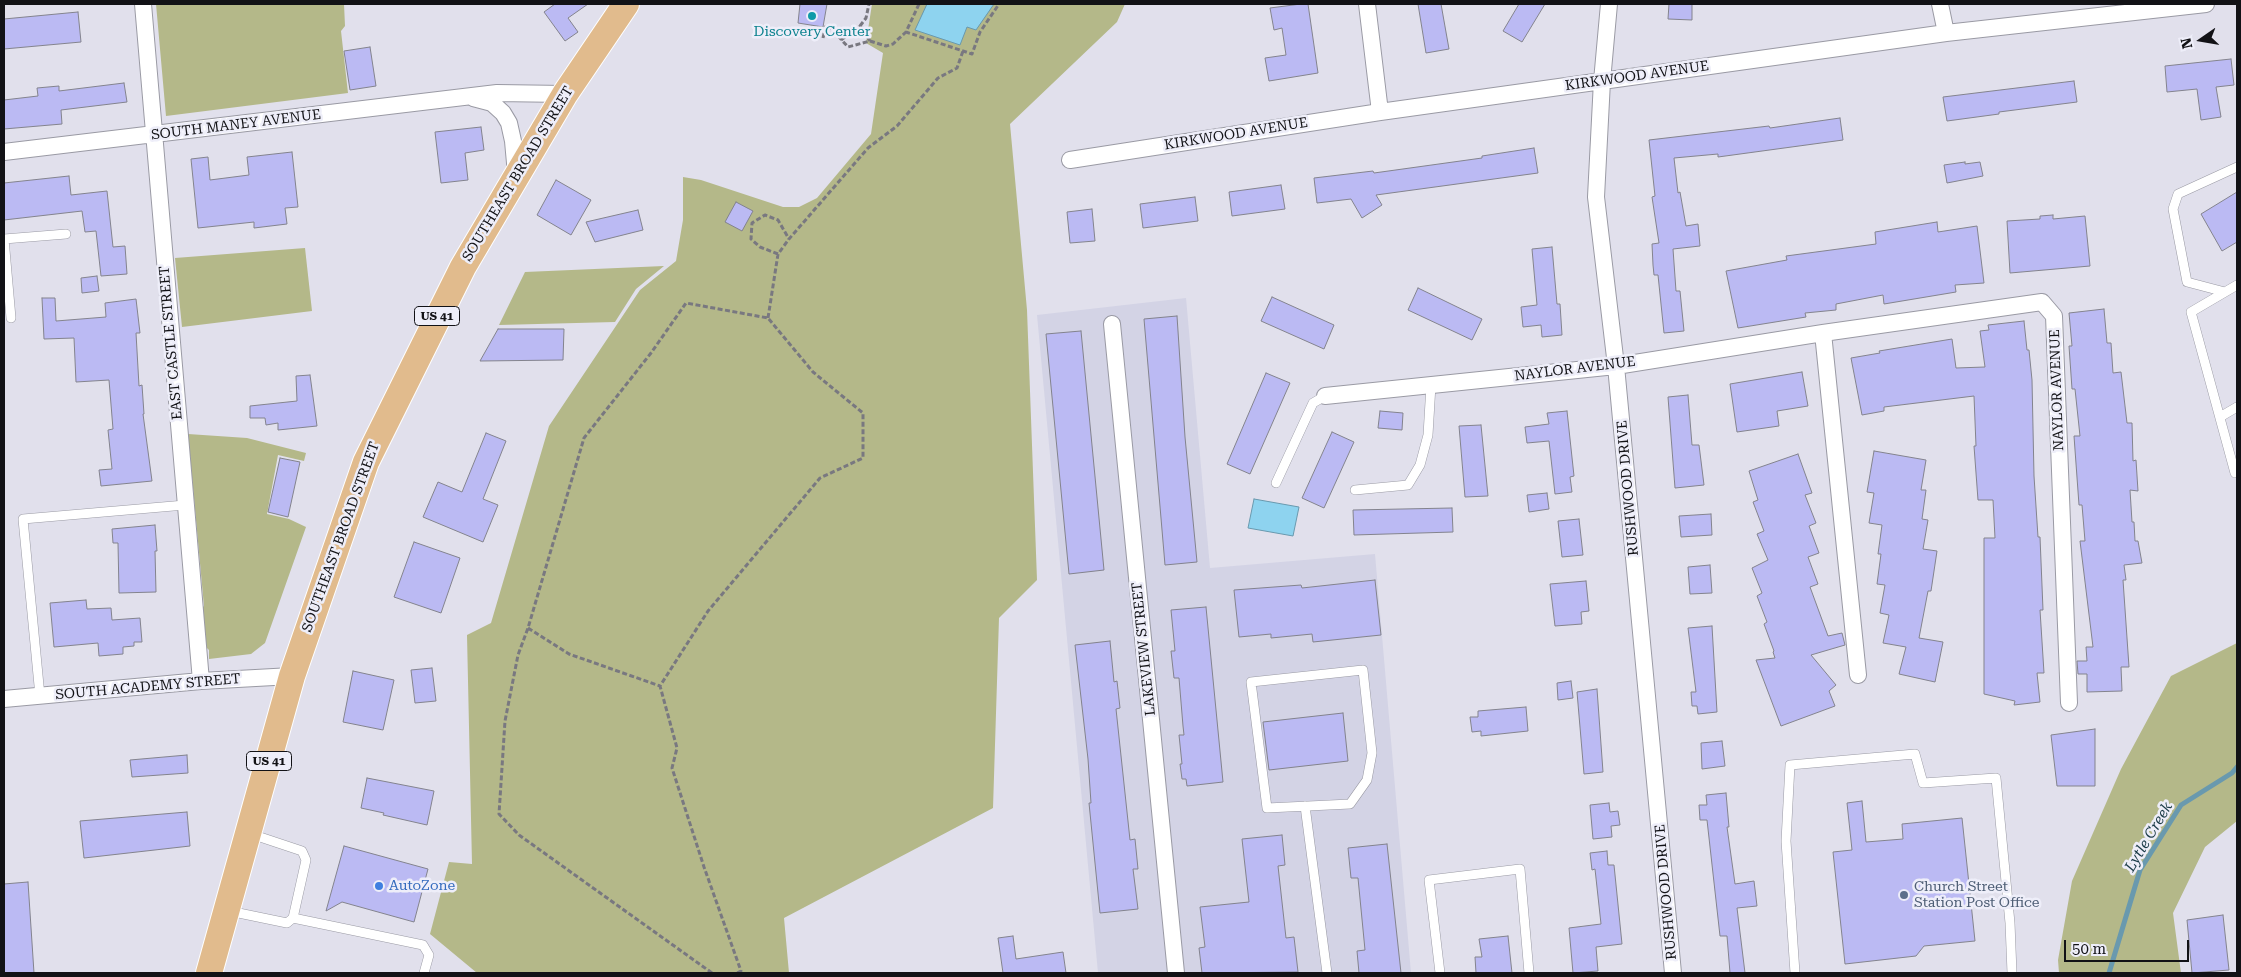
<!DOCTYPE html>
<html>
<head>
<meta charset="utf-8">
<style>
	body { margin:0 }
	#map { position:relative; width:2241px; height:977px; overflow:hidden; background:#e1e0ec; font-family:"Roboto Serif",serif }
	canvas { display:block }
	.frame { position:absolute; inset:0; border:5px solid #121216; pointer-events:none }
	.north { position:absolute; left:2176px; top:15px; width:50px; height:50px; -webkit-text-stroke:4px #eeeef9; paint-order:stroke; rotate:257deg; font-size:14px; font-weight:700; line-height:20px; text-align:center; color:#121216 }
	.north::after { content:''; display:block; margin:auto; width:18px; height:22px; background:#121216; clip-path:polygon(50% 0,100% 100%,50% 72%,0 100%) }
	.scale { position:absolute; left:2064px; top:940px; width:125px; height:22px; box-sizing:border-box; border:2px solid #121216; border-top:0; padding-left:6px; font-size:15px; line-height:18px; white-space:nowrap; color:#121216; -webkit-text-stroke:4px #eeeef9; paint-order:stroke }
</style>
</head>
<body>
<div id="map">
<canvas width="2241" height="977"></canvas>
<div class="frame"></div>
<div class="north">N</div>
<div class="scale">50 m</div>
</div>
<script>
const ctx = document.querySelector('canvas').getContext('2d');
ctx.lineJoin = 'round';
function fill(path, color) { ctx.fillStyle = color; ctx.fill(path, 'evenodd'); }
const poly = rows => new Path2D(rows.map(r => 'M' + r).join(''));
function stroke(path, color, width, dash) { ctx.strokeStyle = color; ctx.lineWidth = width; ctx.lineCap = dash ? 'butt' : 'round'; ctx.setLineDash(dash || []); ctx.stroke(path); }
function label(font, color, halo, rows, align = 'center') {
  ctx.font = font + ' "Roboto Serif",serif'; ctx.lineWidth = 5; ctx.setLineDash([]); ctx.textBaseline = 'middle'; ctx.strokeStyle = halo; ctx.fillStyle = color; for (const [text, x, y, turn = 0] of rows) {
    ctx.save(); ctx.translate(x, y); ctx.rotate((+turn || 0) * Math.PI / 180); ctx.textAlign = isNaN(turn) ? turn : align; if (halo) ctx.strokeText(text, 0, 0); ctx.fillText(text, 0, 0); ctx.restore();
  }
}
const built = poly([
	[1186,298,1210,568,1375,554,1411,973,1098,973,1037,315]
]);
const green = poly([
	[156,4,344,4,345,26,341,31,348,93,166,116],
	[872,4,1125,4,1117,22,1010,124,1027,310,1037,580,999,618,993,808,784,918,789,973,477,973,430,934,449,862,472,864,467,635,491,623,549,426,640,290,676,261,683,220,683,177,701,180,783,207,799,207,817,198,871,134,883,53,866,43],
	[305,248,312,311,182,327,175,258],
	[664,266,636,289,615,322,499,325,525,272],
	[188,434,247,438,306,453,304,461,278,455,267,514,289,519,306,527,265,643,251,654,209,659,209,650,204,645,201,609,204,606],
	[2237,643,2237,821,2205,847,2173,913,2181,973,2059,973,2058,960,2072,881,2121,769,2171,676]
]);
const water = poly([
	[927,4,994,4,976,30,967,27,960,45,915,30,927,4],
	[1254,499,1299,507,1293,536,1248,528,1254,499]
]);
const stream = poly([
	[2109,973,2140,870,2181,805,2232,773,2237,767]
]);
const building = poly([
	[555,4,588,4,568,18,578,32,565,41,544,12,555,4],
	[800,4,827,4,823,27,798,23,800,4],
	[1301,4,1308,4,1318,73,1269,81,1265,58,1286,55,1282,28,1274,30,1270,8,1301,4],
	[1418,4,1441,4,1449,49,1426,53,1418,4],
	[1519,4,1545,4,1522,42,1503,31,1519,4],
	[1669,4,1692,4,1692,20,1668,19,1669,4],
	[78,12,81,42,4,49,4,19,78,12],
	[370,47,376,86,350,90,344,51,370,47],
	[2231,59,2234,85,2216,87,2221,117,2201,120,2197,89,2167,92,2165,66,2231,59],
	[2074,81,2077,102,1999,112,1999,114,1947,121,1943,97,2074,81],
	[124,83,127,102,61,110,62,124,4,129,4,100,38,96,37,88,59,86,59,91,124,83],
	[1840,118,1843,140,1718,157,1718,154,1674,158,1678,193,1680,192,1686,226,1698,224,1700,246,1673,249,1676,291,1680,291,1684,331,1664,333,1658,275,1654,275,1653,265,1652,244,1659,243,1652,197,1655,196,1649,140,1769,126,1770,128,1840,118],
	[481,127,484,150,465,153,468,180,441,183,435,132,481,127],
	[1534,148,1538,173,1376,195,1382,205,1362,218,1351,199,1317,203,1314,178,1373,171,1374,173,1482,158,1482,156,1534,148],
	[292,152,298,207,285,208,287,224,254,228,254,222,198,228,191,159,208,157,210,180,249,175,247,157,292,152],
	[1965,162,1965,164,1980,162,1983,176,1947,183,1944,165,1965,162],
	[69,176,71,195,107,191,113,247,125,246,127,274,101,276,96,231,85,232,82,211,4,220,4,183,69,176],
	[556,180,591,200,571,235,537,215,556,180],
	[1281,185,1285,209,1232,216,1229,192,1281,185],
	[2237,192,2237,242,2222,251,2201,214,2237,192],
	[1195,197,1198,221,1143,228,1140,204,1195,197],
	[736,202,753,211,742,231,725,222,736,202],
	[1092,209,1095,241,1070,243,1067,212,1092,209],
	[638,210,643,230,595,242,586,222,638,210],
	[2053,215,2053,219,2085,216,2090,266,2010,273,2007,221,2040,219,2040,216,2053,215],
	[1937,222,1938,232,1977,226,1984,283,1955,285,1956,292,1884,304,1883,295,1836,304,1836,310,1805,313,1806,317,1738,328,1726,271,1787,260,1786,256,1876,244,1875,232,1937,222],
	[1552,247,1557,304,1560,304,1562,335,1542,337,1541,325,1523,327,1521,307,1537,305,1532,249,1552,247],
	[97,276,99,291,82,293,81,278,97,276],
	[1418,288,1482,319,1472,340,1408,310,1418,288],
	[1272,297,1334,325,1324,349,1261,321,1272,297],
	[42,298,55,298,56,321,106,317,105,303,136,299,140,333,136,333,139,386,142,385,144,414,143,414,152,481,101,486,99,470,112,469,108,430,113,429,109,380,76,382,74,338,44,339,42,298],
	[2104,309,2107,343,2111,343,2113,373,2121,372,2127,423,2132,423,2133,461,2136,460,2138,491,2130,490,2132,522,2134,522,2135,541,2138,541,2142,563,2124,565,2126,580,2123,580,2129,667,2121,667,2122,691,2087,692,2087,674,2078,674,2077,661,2087,661,2086,647,2093,647,2080,541,2085,541,2082,505,2079,505,2074,436,2080,436,2075,389,2072,389,2069,346,2072,346,2069,313,2104,309],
	[1177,316,1185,437,1197,562,1165,565,1144,319,1177,316],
	[2024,321,2027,350,2029,350,2032,380,2034,476,2038,537,2040,537,2043,610,2040,610,2044,673,2037,673,2040,702,2014,705,2015,701,1984,694,1984,538,1995,538,1993,500,1978,500,1974,446,1976,446,1974,396,1884,407,1884,411,1862,415,1851,358,1880,353,1879,351,1952,339,1956,368,1985,367,1980,331,1989,330,1988,325,2024,321],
	[498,329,564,329,563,360,480,361,498,329],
	[1081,331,1104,570,1069,574,1046,334,1081,331],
	[1802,372,1808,406,1777,411,1779,426,1737,432,1730,384,1802,372],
	[1266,373,1290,383,1250,474,1227,464,1266,373],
	[310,375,317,426,278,430,278,423,266,425,265,418,250,418,250,406,297,401,296,376,310,375],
	[1688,395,1692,445,1699,445,1704,485,1675,488,1668,397,1688,395],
	[1380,411,1403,413,1402,430,1378,428,1380,411],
	[1567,411,1574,476,1570,477,1572,492,1555,494,1549,441,1527,443,1525,427,1549,424,1547,413,1567,411],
	[1481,425,1488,496,1465,497,1459,426,1481,425],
	[1332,432,1354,442,1324,508,1302,498,1332,432],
	[486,433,506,441,483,499,498,505,483,542,423,517,438,482,462,492,486,433],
	[1874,451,1926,460,1921,490,1926,490,1922,519,1928,520,1923,549,1937,551,1931,591,1928,591,1919,638,1943,642,1935,682,1899,674,1906,647,1883,643,1889,615,1880,613,1885,585,1877,584,1881,554,1878,554,1882,525,1869,523,1874,493,1867,492,1874,451],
	[1798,454,1812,493,1805,495,1816,523,1809,526,1819,553,1808,557,1818,584,1810,587,1828,636,1842,633,1845,645,1811,655,1836,685,1829,691,1835,706,1781,726,1756,660,1775,658,1773,652,1774,651,1764,624,1767,622,1757,596,1762,593,1752,568,1768,560,1757,534,1764,531,1753,502,1758,500,1749,471,1798,454],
	[280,458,300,462,288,517,268,512,280,458],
	[1547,493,1549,509,1529,512,1527,495,1547,493],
	[1452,508,1453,532,1354,535,1353,510,1452,508],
	[1711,514,1712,535,1681,537,1679,516,1711,514],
	[1579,519,1583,555,1562,557,1558,521,1579,519],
	[155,525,157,551,155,551,156,592,119,593,118,543,113,543,112,529,155,525],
	[414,542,460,558,441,613,394,597,414,542],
	[1710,565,1712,593,1690,594,1688,567,1710,565],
	[1375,580,1381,635,1313,642,1312,634,1271,638,1271,634,1239,637,1234,590,1301,585,1302,588,1375,580],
	[1586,581,1589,611,1581,612,1582,624,1555,626,1550,584,1586,581],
	[86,600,87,609,111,608,112,620,140,618,142,642,134,642,134,646,123,647,123,654,99,656,98,643,54,647,50,603,86,600],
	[1206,607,1223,782,1187,786,1186,779,1182,779,1180,764,1182,764,1179,735,1184,735,1183,726,1179,678,1174,678,1171,651,1175,651,1171,610,1206,607],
	[1712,626,1717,712,1698,714,1697,706,1692,706,1691,692,1696,692,1688,628,1712,626],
	[1110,641,1114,682,1117,681,1120,708,1116,709,1130,840,1135,839,1138,869,1133,869,1138,909,1100,913,1089,803,1091,803,1088,759,1075,645,1110,641],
	[432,668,436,701,415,703,411,670,432,668],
	[353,671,394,680,383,730,343,722,353,671],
	[1571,681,1573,698,1558,700,1557,683,1571,681],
	[1597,689,1603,772,1584,774,1577,692,1597,689],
	[1526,707,1528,731,1481,736,1481,731,1472,732,1470,717,1478,717,1478,711,1526,707],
	[1343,713,1348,761,1269,770,1263,722,1343,713],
	[2095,729,2095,786,2057,786,2051,735,2095,729],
	[1722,741,1725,766,1702,769,1701,743,1722,741],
	[187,755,188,773,132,777,130,760,187,755],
	[367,778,434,791,427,825,383,815,384,813,361,808,367,778],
	[1726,793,1729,827,1727,827,1735,884,1754,881,1757,906,1737,908,1745,973,1730,973,1727,936,1720,936,1707,820,1700,820,1699,805,1707,805,1706,795,1726,793],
	[1862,801,1866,842,1903,839,1902,824,1962,818,1975,941,1924,946,1916,956,1845,964,1833,852,1852,850,1847,803,1862,801],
	[1609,803,1610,812,1618,811,1620,825,1611,826,1612,837,1593,839,1590,805,1609,803],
	[187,812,190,846,84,858,80,821,187,812],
	[1282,835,1285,865,1278,866,1286,938,1294,937,1298,972,1202,973,1199,948,1205,947,1200,907,1249,902,1242,839,1282,835],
	[1387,844,1401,973,1359,973,1357,951,1365,950,1358,878,1351,878,1348,848,1387,844],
	[344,846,428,869,414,922,342,902,326,911,344,846],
	[1607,851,1608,865,1614,865,1622,944,1596,947,1598,971,1573,973,1569,928,1601,924,1595,869,1592,870,1590,853,1607,851],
	[28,882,34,973,4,973,4,884,28,882],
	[2223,915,2229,970,2192,973,2187,920,2223,915],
	[1013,936,1016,959,1063,952,1066,973,1003,973,998,938,1013,936],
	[1508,936,1512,973,1476,973,1475,957,1482,957,1479,939,1508,936]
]);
const path = poly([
	[919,4,906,32,972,54,980,32,999,4],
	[860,26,866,18,869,4],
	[823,38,826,25,830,27,848,47,870,41,886,46,893,44,906,32],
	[841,40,860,26,870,41],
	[778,254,760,247,751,239,752,223,765,215,778,220,789,239],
	[768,318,778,254,789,239,868,148,897,126,938,78,957,68,963,51],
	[528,628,569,654,660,686],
	[712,973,519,835,499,814,505,721,518,655,528,628,584,438,651,353,686,303,768,318,813,372,863,413,863,458,820,478,708,611,660,686,677,748,672,768,704,867,741,971,737,973]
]);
const lane = poly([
	[4,239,11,318],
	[4,239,66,234],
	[2225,292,2187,282,2173,209,2178,194,2237,167],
	[2220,417,2237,407],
	[2235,473,2191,312,2237,285],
	[1276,483,1313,403,1325,396],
	[1355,490,1408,485,1420,465,1428,435,1431,385],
	[1363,670,1372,753,1367,780,1350,804,1267,808,1251,682,1363,670],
	[40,696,23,519,185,505],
	[1305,806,1327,973],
	[229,911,287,923,293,918,306,860,302,851,251,834],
	[293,918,423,945,429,955,424,973],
	[1440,973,1429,880,1520,869,1529,973],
	[1795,973,1786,841,1790,765,1915,754,1923,783,1996,778,2010,923,2012,973]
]);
const street = poly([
	[143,4,201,681],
	[1367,4,1380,112],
	[1609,4,1602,81,1596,197,1616,366,1673,973],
	[1940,4,1946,33],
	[473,98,492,103,503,113,509,123,513,141,516,174],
	[4,152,497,93,565,94],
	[1070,160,1380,112,1946,33,2206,4],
	[1112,324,1176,973],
	[1823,333,1858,675],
	[1325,396,1616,366,1823,333,2042,302,2054,316,2069,703],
	[4,699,201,681,292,676]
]);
const primary = poly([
	[209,973,292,676,366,462,463,267,565,94,626,4]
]);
const markers = [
	[812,16,5,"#0f9aa8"],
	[379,886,5,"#3f7fe0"],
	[1904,895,5,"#5c6f8a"]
];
const shields = [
	[437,316,45],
	[269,761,45]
];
const shieldNames = [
	["US 41",437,316],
	["US 41",269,761]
];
const cultureNames = [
	["Discovery Center",812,32]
];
const streetNames = [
	["KIRKWOOD AVENUE",1637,76,-8],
	["SOUTH MANEY AVENUE",236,125,-7],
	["KIRKWOOD AVENUE",1236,134,-9],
	["SOUTHEAST BROAD STREET",518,174,-59],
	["EAST CASTLE STREET",171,343,-95],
	["NAYLOR AVENUE",1575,369,-7],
	["NAYLOR AVENUE",2057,390,-92],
	["RUSHWOOD DRIVE",1628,488,-95],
	["SOUTHEAST BROAD STREET",341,537,-70],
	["LAKEVIEW STREET",1144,649,-96],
	["SOUTH ACADEMY STREET",148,687,-5],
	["RUSHWOOD DRIVE",1666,892,-95]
];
const shopNames = [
	["AutoZone",389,886]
];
const serviceNames = [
	["Church Street",1914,887],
	["Station Post Office",1914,903]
];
const waterNames = [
	["Lytle Creek",2149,837,-59]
];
fill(built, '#d3d3e5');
fill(green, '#b4b889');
fill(water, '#8ed3ef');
stroke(water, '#6999ae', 1);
stroke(stream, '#6999ae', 5);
fill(building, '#bbbaf3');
stroke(building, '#83838d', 1);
stroke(lane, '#9a9aa4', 10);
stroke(street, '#9a9aa4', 18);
stroke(primary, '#fff', 28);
stroke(path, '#797880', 3, [5, 2.5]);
stroke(lane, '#fff', 9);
stroke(street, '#fff', 16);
stroke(primary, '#e1bb8d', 26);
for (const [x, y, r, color] of markers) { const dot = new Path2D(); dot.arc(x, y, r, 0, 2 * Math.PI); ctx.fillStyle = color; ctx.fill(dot); stroke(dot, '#eeeef9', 2); }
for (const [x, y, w] of shields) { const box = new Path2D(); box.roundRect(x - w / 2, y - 9.5, w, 19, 4); ctx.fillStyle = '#eeeef9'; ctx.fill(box); stroke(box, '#121216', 1); }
label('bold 12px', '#121216', null, shieldNames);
label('14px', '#0d838f', '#eeeef9', cultureNames);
label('14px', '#121216', '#eeeef9', streetNames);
label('14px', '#366cbe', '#eeeef9', shopNames, 'left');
label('14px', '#4e5e75', '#eeeef9', serviceNames, 'left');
label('italic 15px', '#1b3b47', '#eeeef9', waterNames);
</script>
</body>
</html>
